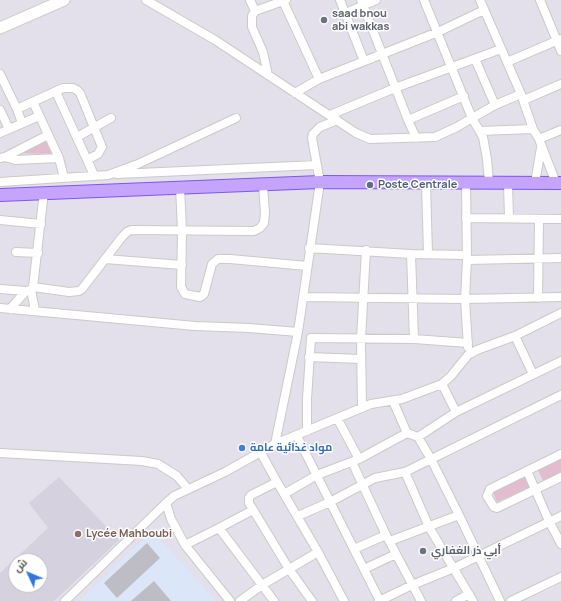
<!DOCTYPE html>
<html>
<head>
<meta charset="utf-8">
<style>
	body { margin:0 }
	#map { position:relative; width:561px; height:601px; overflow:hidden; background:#e3e0eb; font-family:Manrope,Cairo,sans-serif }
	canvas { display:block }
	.north { position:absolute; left:8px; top:553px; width:40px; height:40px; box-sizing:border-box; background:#fff; border:1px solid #bfc0bd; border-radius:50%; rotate:314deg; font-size:11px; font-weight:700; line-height:16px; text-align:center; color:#606159 }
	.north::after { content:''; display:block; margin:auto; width:14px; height:18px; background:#2f76e3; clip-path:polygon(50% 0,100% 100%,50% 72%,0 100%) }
</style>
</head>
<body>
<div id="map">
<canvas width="561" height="601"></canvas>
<div class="north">ش</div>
</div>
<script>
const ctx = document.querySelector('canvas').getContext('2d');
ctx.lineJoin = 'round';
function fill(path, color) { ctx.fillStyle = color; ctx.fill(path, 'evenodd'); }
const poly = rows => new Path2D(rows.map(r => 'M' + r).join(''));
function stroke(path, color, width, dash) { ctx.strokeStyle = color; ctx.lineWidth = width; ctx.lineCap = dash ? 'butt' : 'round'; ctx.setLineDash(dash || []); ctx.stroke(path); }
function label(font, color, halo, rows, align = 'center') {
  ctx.font = font + ' Manrope,Cairo,sans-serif'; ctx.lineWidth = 3; ctx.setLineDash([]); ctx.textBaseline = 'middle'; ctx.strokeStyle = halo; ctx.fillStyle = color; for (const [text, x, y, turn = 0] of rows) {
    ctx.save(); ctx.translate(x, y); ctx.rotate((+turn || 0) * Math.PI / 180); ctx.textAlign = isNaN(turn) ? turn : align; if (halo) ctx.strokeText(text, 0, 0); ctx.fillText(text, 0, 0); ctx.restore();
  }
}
const education = poly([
	[59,477,119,540,54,601,0,601,0,573,48,528,29,503],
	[16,561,40,561,40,585,16,585]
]);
const medical = poly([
	[152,531,216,601,80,601]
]);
const green = poly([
	[45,138,54,154,15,153],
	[561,457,561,473,543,481,537,468],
	[526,474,531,487,497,502,492,490]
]);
const building = poly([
	[147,543,160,558,117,598,104,583],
	[154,581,171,601,131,601]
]);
const minor = poly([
	[146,0,215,40,356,133,370,139,435,137,455,128,495,105,521,94],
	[250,0,255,11,252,16,252,27,263,52,268,75],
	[340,0,364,61],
	[361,0,408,120,416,138],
	[424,0,472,118,483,137,487,159,489,182],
	[480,0,521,94,533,129,539,139,556,183],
	[540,0,561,51],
	[283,1,319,79],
	[255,11,286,0],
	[346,13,376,0],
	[475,59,495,105],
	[507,62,561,39],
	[0,74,17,109,22,123],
	[56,92,94,175],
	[295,93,319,79,438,32,484,10],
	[524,100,561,84],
	[33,102,59,158,64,178],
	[17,109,63,88,73,88,77,90,80,93,102,147,98,154,87,160],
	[0,110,9,129],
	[330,115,395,88,501,49],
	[408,120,464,96],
	[480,131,533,129],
	[0,133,39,116],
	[77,137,111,118],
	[539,139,561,130],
	[5,157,48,135],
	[0,158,5,157,15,160,59,158],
	[117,174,317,165],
	[0,182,108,175,138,164,236,118],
	[426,182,428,254],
	[466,182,467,260,465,299,468,347],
	[508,183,509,218],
	[535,183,541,148],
	[180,187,182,230,181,287,185,294,200,297,204,294,212,264,218,259,230,259,307,266],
	[466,218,561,219],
	[0,220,41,224],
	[309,248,411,254,466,255],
	[16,252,38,253],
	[411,254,414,339],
	[105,259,182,265],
	[467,260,561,258],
	[33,287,69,292,79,291,82,289,122,237,127,232,131,230,254,231,260,228,264,223,265,213,263,185],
	[0,289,26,291],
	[303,297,465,299,561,297],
	[538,298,539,220],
	[0,308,195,326,249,328,298,332],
	[10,309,26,291,31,290],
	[35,310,31,290,33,287,44,192],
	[515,336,533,374],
	[309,357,361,359],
	[442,384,456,412],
	[393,401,407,433],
	[362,408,361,339,366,250],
	[337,418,359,459],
	[307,431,307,399,311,338,414,339,468,343],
	[297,436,380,601],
	[418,437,456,412,561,361],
	[275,444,371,404,402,399,442,384,451,376,468,355,477,350,515,336,561,313],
	[0,453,142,461,158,464,177,476,188,489],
	[261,453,277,482,318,552,344,601],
	[561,454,490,489,487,496,494,507,497,508,561,477],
	[352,462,386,535,421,601],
	[527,471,549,521,561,544],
	[405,472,429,527,473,601],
	[277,482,251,495,249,498,249,503,289,569,312,601],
	[284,494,317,475,359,459,407,433,418,437,431,459,459,515,500,601],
	[166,503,171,519,185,545,230,601],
	[298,516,330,502,375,478,405,472,561,395],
	[219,528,274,601],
	[390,541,459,515],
	[185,545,219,528,253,510],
	[354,549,386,535],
	[364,569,396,554],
	[65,601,166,503,174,496,225,472,275,444,298,332,320,182,312,138,313,134,320,127,337,120],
	[240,601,262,585,318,552],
	[379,601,412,585,454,568,561,516],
	[456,601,469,594],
	[511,601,561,577]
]);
const secondary = poly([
	[0,28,64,0]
]);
const primary = poly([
	[0,195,320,182,561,183]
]);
const markers = [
	[324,20,4,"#6b7280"],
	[370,185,4,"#5c6f8a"],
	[242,448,4,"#3f7fe0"],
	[78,534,4,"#8d6e63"],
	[423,551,4,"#6b7280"]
];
const worshipNames = [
	["saad bnou",332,14],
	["abi wakkas",332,27],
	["أبي ذر الغفاري",431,551]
];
const serviceNames = [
	["Poste Centrale",378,185]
];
const shopNames = [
	["مواد غذائية عامة",250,448]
];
const educationNames = [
	["Lycée Mahboubi",86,534]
];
fill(education, '#d5d1de');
fill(medical, '#dbe7f9');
fill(green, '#e3bccf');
fill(building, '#bebdc6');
stroke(minor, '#cacbc4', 10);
stroke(secondary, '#cdcec6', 13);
stroke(primary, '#7c58ec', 14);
stroke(minor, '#fff', 8);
stroke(secondary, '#fff', 11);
stroke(primary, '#c4a4fc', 12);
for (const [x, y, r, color] of markers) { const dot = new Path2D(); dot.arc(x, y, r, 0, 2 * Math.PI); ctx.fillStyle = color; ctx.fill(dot); stroke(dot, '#fff', 1.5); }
label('bold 11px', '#5b616d', '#fff', worshipNames, 'left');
label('bold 11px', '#4e5e75', '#fff', serviceNames, 'left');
label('bold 11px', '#366cbe', '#fff', shopNames, 'left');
label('bold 11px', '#785e54', '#fff', educationNames, 'left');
</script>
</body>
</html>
